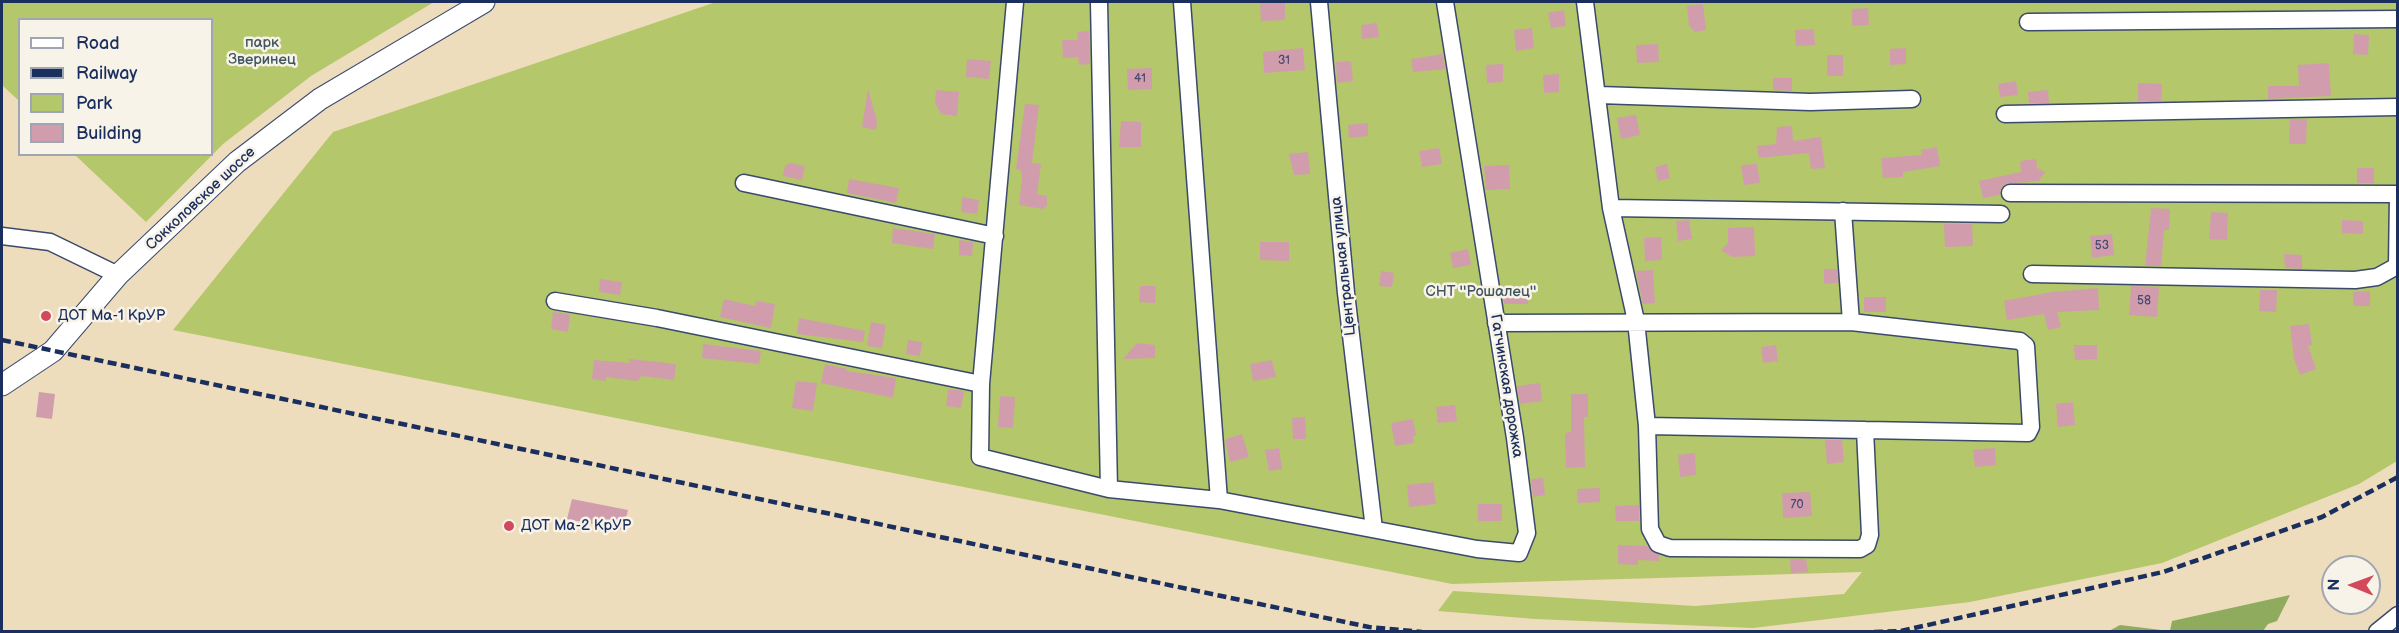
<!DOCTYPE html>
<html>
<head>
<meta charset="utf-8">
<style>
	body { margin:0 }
	#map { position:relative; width:2399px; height:633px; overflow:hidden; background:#eeddbc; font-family:"Balsamiq Sans",sans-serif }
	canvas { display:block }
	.frame { position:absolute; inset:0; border:3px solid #1b2f5e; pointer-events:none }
	.legend { position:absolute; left:18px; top:18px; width:195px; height:138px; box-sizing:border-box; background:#f7f3e8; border:2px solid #9fa5b1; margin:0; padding:8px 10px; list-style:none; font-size:18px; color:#1b2f5e }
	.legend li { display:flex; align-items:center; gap:12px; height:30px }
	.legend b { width:30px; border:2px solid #9fa5b1 }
	.north { position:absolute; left:2321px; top:555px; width:60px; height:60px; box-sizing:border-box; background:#f7f3e8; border:2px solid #9fa5b1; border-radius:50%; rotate:271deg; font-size:16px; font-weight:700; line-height:24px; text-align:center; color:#1b2f5e }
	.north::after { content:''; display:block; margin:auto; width:21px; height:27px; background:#d1495b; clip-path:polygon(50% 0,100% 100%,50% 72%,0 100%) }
</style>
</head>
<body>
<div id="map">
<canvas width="2399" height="633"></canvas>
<div class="frame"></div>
<ul class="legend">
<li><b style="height:8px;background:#fff"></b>Road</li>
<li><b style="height:8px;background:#1b2f5e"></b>Railway</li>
<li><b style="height:16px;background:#b4c76a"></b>Park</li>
<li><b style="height:16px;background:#d19dad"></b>Building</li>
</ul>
<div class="north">N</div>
</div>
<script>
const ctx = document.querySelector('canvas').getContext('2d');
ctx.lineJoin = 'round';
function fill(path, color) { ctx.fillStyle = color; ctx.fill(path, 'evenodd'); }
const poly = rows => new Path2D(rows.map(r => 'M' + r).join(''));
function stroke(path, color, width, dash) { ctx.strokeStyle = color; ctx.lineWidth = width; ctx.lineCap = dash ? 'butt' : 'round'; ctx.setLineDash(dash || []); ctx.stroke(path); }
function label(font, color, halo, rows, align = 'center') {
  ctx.font = font + ' "Balsamiq Sans",sans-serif'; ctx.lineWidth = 5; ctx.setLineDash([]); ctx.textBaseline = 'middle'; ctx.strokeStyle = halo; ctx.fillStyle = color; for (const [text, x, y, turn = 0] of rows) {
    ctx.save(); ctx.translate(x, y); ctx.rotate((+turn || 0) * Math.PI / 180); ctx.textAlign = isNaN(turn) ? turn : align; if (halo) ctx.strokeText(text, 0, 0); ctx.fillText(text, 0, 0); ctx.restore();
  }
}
const green = poly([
	[2,2,434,2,311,76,223,144,146,222,75,155,212,154,212,20,20,20,19,101,2,85],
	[716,2,2397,2,2397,461,2359,484,2162,563,1970,602,1753,628,1535,619,1438,611,1453,591,1695,606,1844,594,1862,572,1452,584,173,330,333,132]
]);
const forest = poly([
	[2290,595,2277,621,2268,624,2263,631,2109,631,2120,625,2170,631,2172,621]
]);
const building = poly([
	[1260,2,1285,2,1285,20,1261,21],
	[1703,4,1706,30,1695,32,1689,26,1687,6],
	[1868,8,1869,25,1852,26,1852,9],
	[1564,10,1566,26,1551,28,1548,13],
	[1377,23,1379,37,1362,39,1361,25],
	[1532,28,1534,48,1516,51,1514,30],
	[1814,29,1815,45,1796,46,1795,30],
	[1089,31,1090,64,1079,65,1078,57,1063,58,1062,40,1078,40,1077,32],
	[2354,34,2369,35,2368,55,2353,54],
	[1658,44,1659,62,1637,63,1636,45],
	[1303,48,1305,70,1264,73,1263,52],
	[1906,48,1906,64,1890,65,1890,49],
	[1443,54,1445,69,1413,72,1411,59],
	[1827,55,1843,55,1843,76,1827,76],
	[967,59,991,61,989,79,966,77],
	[1351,61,1353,81,1337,83,1336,62],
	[2329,63,2331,96,2268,99,2268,86,2299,86,2298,65],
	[1503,64,1503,82,1487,83,1486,65],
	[1152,68,1152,89,1128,90,1127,69],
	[1559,74,1559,92,1544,93,1543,75],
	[1773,78,1792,78,1792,91,1773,90],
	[2016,81,2018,95,2000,97,1998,84],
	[2138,83,2162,84,2161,101,2138,101],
	[868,89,877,121,876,130,862,127],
	[936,90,959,92,957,116,941,114,935,103],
	[2048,90,2049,103,2029,103,2028,92],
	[1025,104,1039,105,1032,163,1041,164,1037,194,1047,196,1047,205,1043,209,1019,205,1022,177,1021,170,1016,169],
	[1636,115,1640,135,1621,139,1617,118],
	[2290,119,2307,119,2306,144,2289,144],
	[1121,121,1141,122,1141,147,1119,147],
	[1368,123,1368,136,1349,138,1348,125],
	[1792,126,1793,141,1821,137,1825,168,1811,169,1809,153,1759,158,1757,146,1776,144,1777,127],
	[1937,147,1940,166,1903,172,1903,177,1883,178,1881,158,1922,155,1921,150],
	[1439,148,1442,164,1422,167,1419,151],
	[1308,152,1310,174,1294,175,1289,154],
	[2036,159,2037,168,2045,172,2039,181,2005,184,2001,188,2000,195,1983,198,1979,181,2021,172,2020,161],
	[790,163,805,166,802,180,783,176,785,166],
	[1667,164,1670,178,1658,181,1655,167],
	[1757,164,1760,183,1744,185,1741,165],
	[1509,165,1510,189,1486,190,1484,166],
	[2357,168,2374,168,2374,183,2357,183],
	[849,179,899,188,896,203,847,193],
	[962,197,979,200,977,214,961,212],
	[2151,208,2170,209,2169,230,2164,230,2161,266,2145,266],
	[2211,212,2228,213,2227,240,2209,239],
	[1689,220,1692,239,1678,241,1676,221],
	[2342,220,2363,221,2363,234,2342,233],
	[1944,224,1972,224,1973,246,1945,247],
	[1754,227,1755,256,1732,257,1721,250,1728,243,1728,228],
	[893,228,935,234,933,249,892,243],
	[2112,234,2114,255,2092,258,2090,236],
	[1661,237,1662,260,1645,261,1644,238],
	[959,240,973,242,972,256,959,255],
	[1260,242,1289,242,1289,261,1260,260],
	[1468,249,1471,265,1453,268,1450,253],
	[2284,254,2302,255,2302,269,2285,268],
	[1824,269,1837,269,1838,283,1824,284],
	[1653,270,1655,303,1643,304,1636,271],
	[1381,271,1394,273,1392,287,1379,286],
	[600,279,622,282,620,295,599,292],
	[1140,286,1156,286,1155,303,1139,302],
	[2131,286,2159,287,2157,317,2129,315],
	[1504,288,1528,291,1528,304,1504,304],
	[2098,288,2099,310,2057,312,2061,327,2048,330,2044,314,2007,320,2004,301,2052,292],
	[2260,290,2277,290,2276,312,2259,311],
	[2370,291,2370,306,2353,306,2353,292],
	[1864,297,1886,297,1886,312,1864,312],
	[724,299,755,306,756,301,775,304,771,328,720,317],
	[553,312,570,314,568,332,551,329],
	[799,318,865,331,863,342,797,334],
	[871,322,886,325,882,348,867,346],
	[2309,324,2312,345,2308,346,2316,369,2300,375,2294,359,2290,326],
	[908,340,922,342,920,356,906,354],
	[1137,343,1155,345,1155,358,1123,359],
	[703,344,761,351,759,364,702,358],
	[1776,345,1778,361,1763,363,1761,347],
	[2074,345,2097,345,2097,359,2075,360],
	[629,359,676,364,674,380,641,376,638,381,606,377,606,381,592,379,594,360,629,363],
	[1272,360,1276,377,1253,381,1250,364],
	[825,364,847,369,847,371,896,378,893,398,821,383],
	[796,381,817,383,813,411,792,408],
	[1540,383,1542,401,1520,404,1517,386],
	[948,389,964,391,961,408,946,406],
	[39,392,55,394,52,419,36,417],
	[1571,394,1588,394,1588,417,1584,417,1585,467,1566,468,1565,433,1571,432],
	[1000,396,1015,397,1013,428,998,427],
	[2073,402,2075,425,2058,427,2056,404],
	[1455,405,1457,421,1438,423,1436,407],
	[1305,417,1306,439,1293,439,1292,418],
	[1413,419,1416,435,1413,436,1414,443,1395,446,1391,423],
	[1242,434,1249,457,1230,462,1225,439],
	[1825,440,1842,440,1844,462,1827,464],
	[1279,448,1282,469,1269,471,1265,450],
	[1995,448,1996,465,1975,467,1973,450],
	[1695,453,1696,475,1680,477,1678,455],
	[1543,478,1545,495,1533,497,1531,479],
	[1433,482,1436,504,1409,507,1407,485],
	[1600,488,1600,502,1578,503,1577,489],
	[1810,492,1812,516,1783,518,1782,493],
	[572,499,628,510,623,530,567,519],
	[1478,504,1502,504,1502,521,1478,521],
	[1639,505,1639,521,1616,521,1615,506],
	[1618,545,1647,546,1659,555,1659,561,1638,560,1638,565,1618,564],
	[1790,559,1806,559,1808,572,1791,573]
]);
const minor = poly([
	[1099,2,1109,489],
	[1182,2,1219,500],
	[1319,2,1346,293,1374,529],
	[1585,2,1611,208,1636,321,1647,426,1650,529,1658,544,1670,548,1860,549,1867,545,1870,535,1865,430],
	[2028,22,2398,19],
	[1599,95,1810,102,1912,99],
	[2005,114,2398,107],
	[744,183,995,236],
	[2010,193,2398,194],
	[1611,208,2001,214],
	[1843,211,1851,322],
	[2,236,50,242,118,275],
	[2032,274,2355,280,2377,277,2397,266,2398,194],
	[555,301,657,318,981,384,1015,2],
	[1496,323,1851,322,2020,341,2026,346,2031,427,2028,433,1647,426],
	[981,384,980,457,1109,489,1219,500,1477,549,1519,553,1527,533,1515,438,1445,2],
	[2377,632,2398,615]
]);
const major = poly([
	[2,385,53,351,118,275,237,162,320,99,484,2]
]);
const rail = poly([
	[2,340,1369,627,1422,632],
	[1874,632,1901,631,2163,572,2322,517,2398,477]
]);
const markers = [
	[46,316,6,"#d1495b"],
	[509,526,6,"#d1495b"]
];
const numberNames = [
	["31",1284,61],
	["41",1140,79],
	["53",2102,246],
	["58",2144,301],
	["70",1797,505]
];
const parkNames = [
	["парк",262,43],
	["Зверинец",262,60],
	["СНТ ''Рошалец''",1481,292]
];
const streetNames = [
	["Сокколовское шоссе",201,199,-43],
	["Центральная улица",1344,266,-96],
	["Гатчинская дорожка",1506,386,81]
];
const poiNames = [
	["ДОТ Ма-1 КрУР",58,316],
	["ДОТ Ма-2 КрУР",521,526]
];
fill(green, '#b4c76a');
fill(forest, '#8fac5e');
fill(building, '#d19dad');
stroke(minor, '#3b496c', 19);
stroke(major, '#3b496c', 23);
stroke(minor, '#fff', 16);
stroke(major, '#fff', 21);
stroke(rail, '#1b2f5e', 4.5, [9, 4.5]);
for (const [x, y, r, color] of markers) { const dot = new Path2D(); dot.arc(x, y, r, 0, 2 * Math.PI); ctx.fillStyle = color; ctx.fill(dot); stroke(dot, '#f7f3e8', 2); }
label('12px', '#484a72', null, numberNames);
label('15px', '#415561', '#f7f3e8', parkNames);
label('15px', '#1b2f5e', '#f7f3e8', streetNames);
label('15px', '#1b2f5e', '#f7f3e8', poiNames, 'left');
</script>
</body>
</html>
